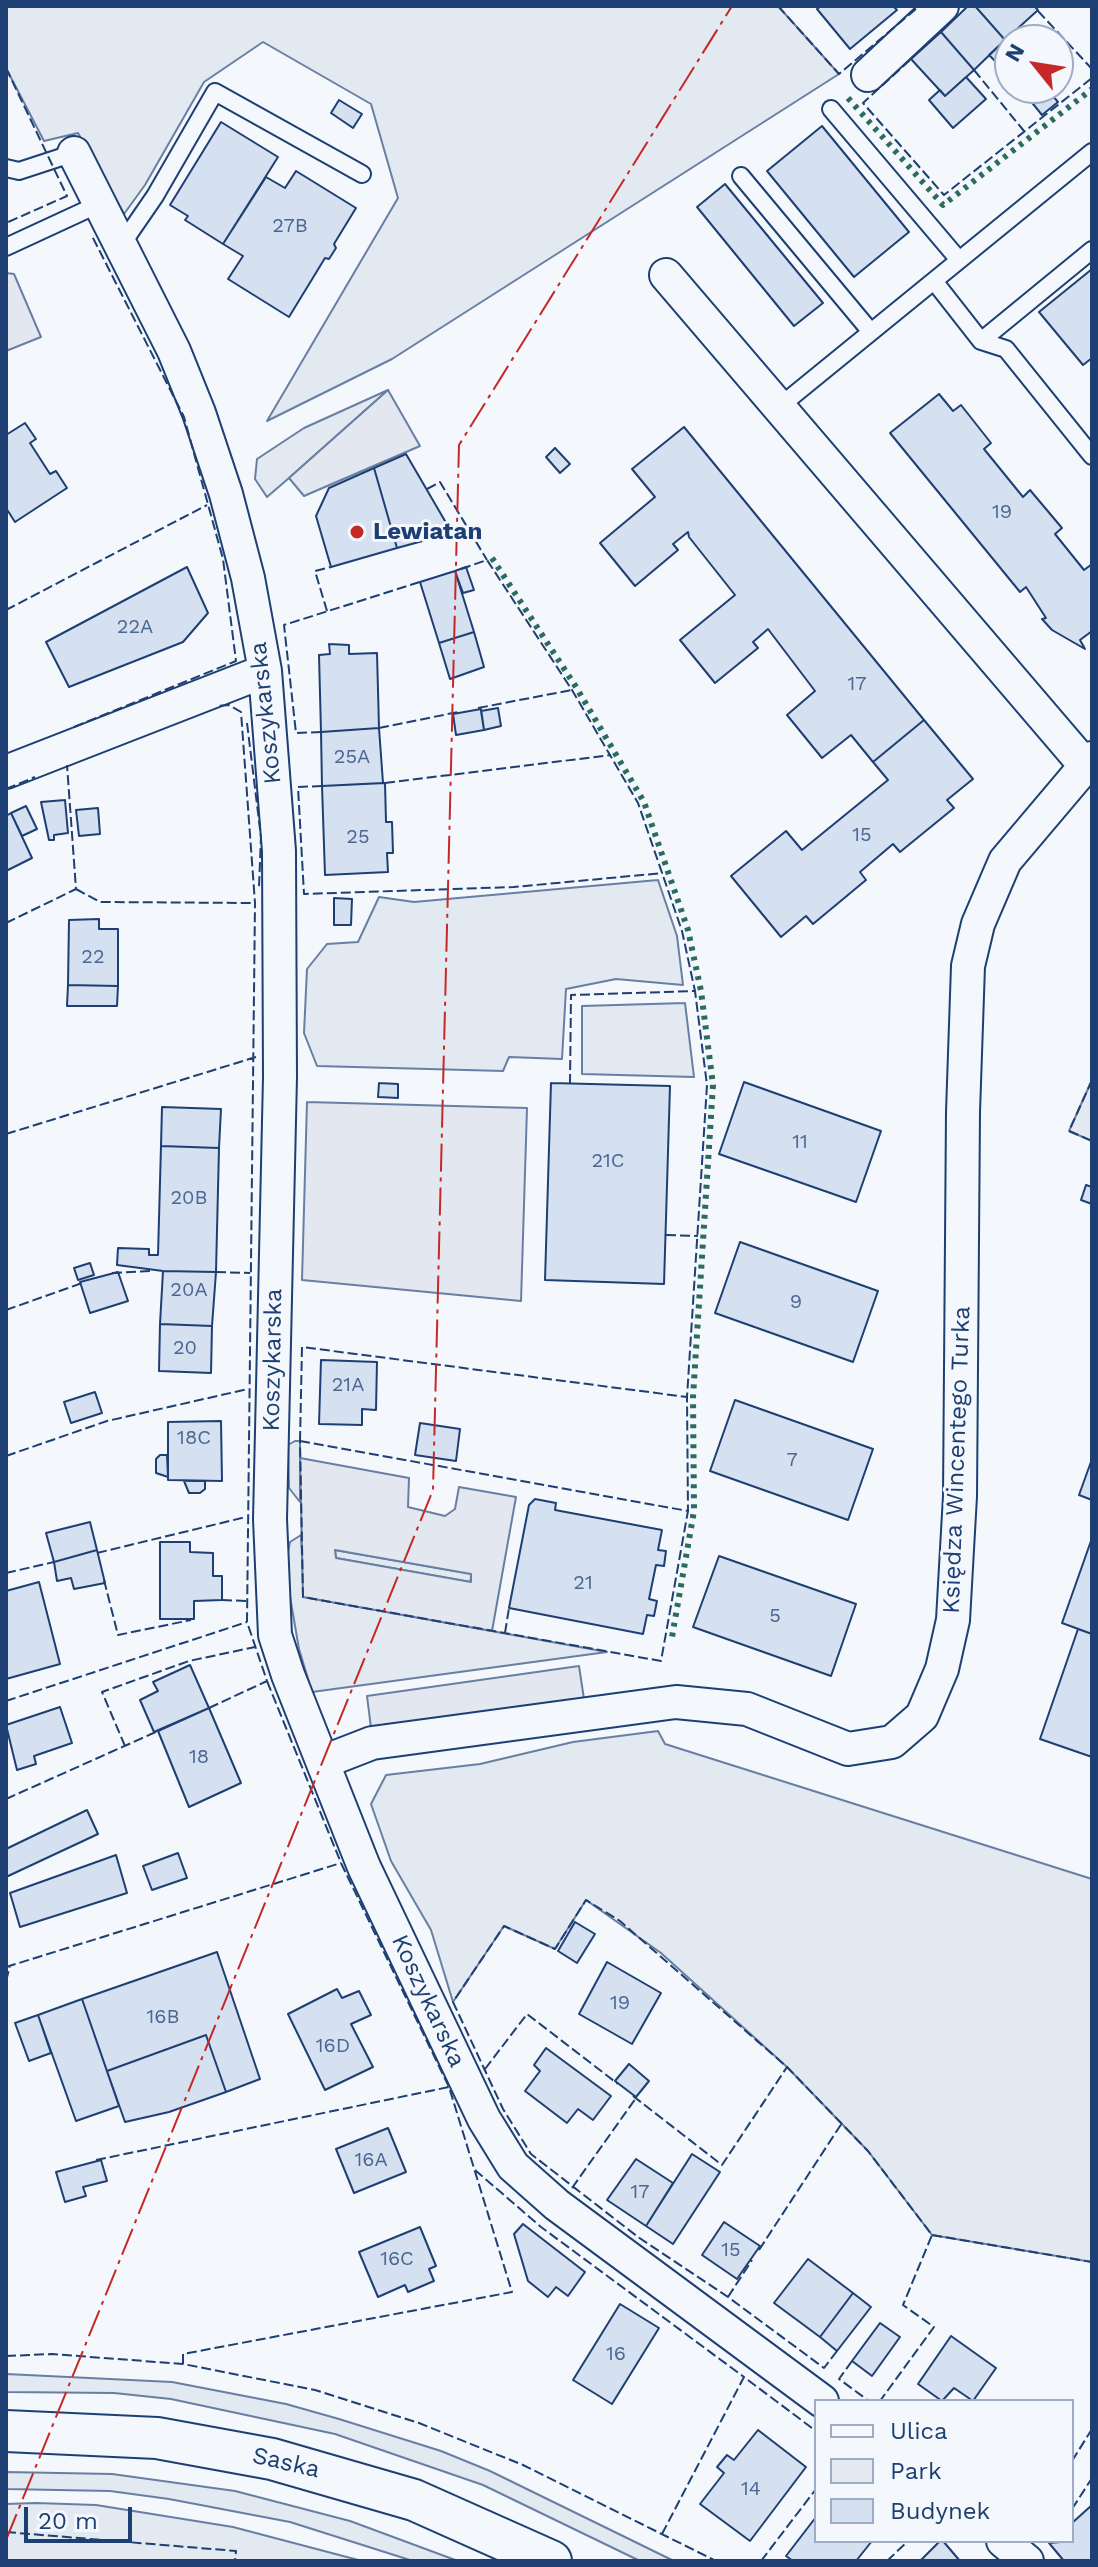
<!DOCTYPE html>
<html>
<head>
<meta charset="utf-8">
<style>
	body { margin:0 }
	#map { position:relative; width:1098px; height:2567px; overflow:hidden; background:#f4f7fb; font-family:"Work Sans",sans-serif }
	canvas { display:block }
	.frame { position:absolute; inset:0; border:8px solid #1d3f73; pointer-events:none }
	.legend { position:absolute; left:814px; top:2399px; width:260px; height:144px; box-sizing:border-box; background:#f4f7fb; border:2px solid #9eadc5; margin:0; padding:10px 14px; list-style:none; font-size:24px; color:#1d3f73 }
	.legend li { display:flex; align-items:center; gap:16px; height:40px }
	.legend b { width:40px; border:2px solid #9eadc5 }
	.north { position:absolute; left:994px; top:24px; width:80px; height:80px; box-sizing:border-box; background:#f4f7fb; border:2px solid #9eadc5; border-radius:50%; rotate:300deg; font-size:22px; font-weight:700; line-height:32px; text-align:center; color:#1d3f73 }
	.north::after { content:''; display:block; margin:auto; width:28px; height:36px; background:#c62828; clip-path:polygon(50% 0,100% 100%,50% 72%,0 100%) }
	.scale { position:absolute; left:24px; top:2507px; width:108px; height:36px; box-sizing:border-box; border:4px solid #1d3f73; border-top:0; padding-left:10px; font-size:24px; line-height:28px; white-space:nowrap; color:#1d3f73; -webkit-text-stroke:6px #f4f7fb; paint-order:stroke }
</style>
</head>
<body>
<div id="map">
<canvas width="1098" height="2567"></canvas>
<div class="frame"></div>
<ul class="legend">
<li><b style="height:10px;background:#f4f7fb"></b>Ulica</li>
<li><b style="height:22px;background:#e3e9f0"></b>Park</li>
<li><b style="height:22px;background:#d5e0f0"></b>Budynek</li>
</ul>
<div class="north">N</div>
<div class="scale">20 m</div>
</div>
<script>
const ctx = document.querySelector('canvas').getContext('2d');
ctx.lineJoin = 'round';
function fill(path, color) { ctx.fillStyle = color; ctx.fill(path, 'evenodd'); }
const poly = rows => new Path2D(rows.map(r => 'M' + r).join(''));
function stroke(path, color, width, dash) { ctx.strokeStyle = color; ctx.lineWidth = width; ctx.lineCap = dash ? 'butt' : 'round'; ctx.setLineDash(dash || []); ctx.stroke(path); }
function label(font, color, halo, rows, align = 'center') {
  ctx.font = font + ' "Work Sans",sans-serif'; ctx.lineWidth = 6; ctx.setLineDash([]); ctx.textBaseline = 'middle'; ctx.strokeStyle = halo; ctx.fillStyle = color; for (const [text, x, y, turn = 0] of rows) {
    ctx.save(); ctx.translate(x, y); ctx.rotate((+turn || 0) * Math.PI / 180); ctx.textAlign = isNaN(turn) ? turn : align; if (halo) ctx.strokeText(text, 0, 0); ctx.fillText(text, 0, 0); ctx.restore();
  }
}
const green = poly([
	[6,6,778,6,839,74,392,359,267,421,398,198,371,104,263,42,204,82,145,185,124,214,78,133,44,141,6,68,6,6],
	[388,390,289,478,267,497,255,479,257,459,304,428,388,390],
	[658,880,677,936,683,985,616,979,566,989,562,1059,509,1057,503,1071,317,1066,304,1033,307,969,327,944,358,942,379,897,414,902,658,880],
	[685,1003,694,1077,582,1074,582,1006,685,1003],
	[1092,1080,1092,1141,1069,1131,1092,1080],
	[295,1441,300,1441,300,1502,289,1488,288,1445,295,1441],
	[301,1535,304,1597,607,1652,312,1692,299,1649,289,1591,287,1556,290,1542,301,1535],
	[335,1550,472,1574,470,1582,336,1558,335,1550],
	[658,1731,665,1744,1092,1879,1092,2262,932,2235,868,2151,787,2067,661,1953,586,1900,555,1949,504,1926,453,2002,431,1930,391,1861,371,1804,386,1775,480,1764,573,1742,658,1731],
	[6,2374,172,2382,286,2404,339,2419,441,2451,490,2471,674,2561,640,2561,483,2485,335,2434,171,2399,114,2393,6,2392,6,2374],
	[6,2472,112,2474,235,2491,350,2521,458,2561,413,2561,290,2522,169,2499,110,2491,6,2489,6,2472],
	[36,2503,96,2505,233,2527,362,2561,6,2561,6,2504,36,2503]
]);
const parking = poly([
	[6,273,14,274,41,337,6,351,6,273],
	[388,390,420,446,304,496,289,478,388,390],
	[307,1102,527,1108,521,1301,302,1280,307,1102],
	[300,1458,409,1478,408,1507,445,1516,455,1509,459,1487,516,1497,492,1631,303,1597,300,1458],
	[335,1550,471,1574,471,1582,336,1558,335,1550],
	[579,1666,584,1699,371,1728,367,1696,579,1666]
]);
const building = poly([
	[821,6,893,6,897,10,850,49,817,9,821,6],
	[968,6,975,6,1005,40,974,70,941,32,968,6],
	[975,6,1034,6,1038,10,1005,40,975,6],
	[941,32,974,70,945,96,911,59,941,32],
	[1005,40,1010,53,998,64,989,55,1005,40],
	[966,77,986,99,953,128,929,100,940,90,945,96,966,77],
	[1032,88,1046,88,1058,102,1042,115,1025,94,1032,88],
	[339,100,362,114,353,128,331,113,339,100],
	[221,122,278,157,223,244,185,220,188,216,170,205,221,122],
	[822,126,909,232,854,277,767,171,822,126],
	[296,171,356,208,334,244,336,248,329,259,325,258,289,317,228,279,243,256,223,244,266,177,285,188,296,171],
	[725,184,823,303,794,326,697,207,725,184],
	[1092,269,1092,358,1083,365,1039,312,1092,269],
	[939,394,953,411,961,405,991,443,984,449,1023,497,1030,490,1062,528,1055,534,1084,570,1092,564,1092,631,1080,640,1085,649,1052,630,1042,619,1046,618,1026,587,1020,592,890,433,939,394],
	[25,423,36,439,30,443,50,474,56,471,67,488,15,522,6,508,6,435,25,423],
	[684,427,924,720,873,762,851,735,822,758,787,715,815,691,768,629,753,642,758,648,715,683,680,640,735,595,689,537,688,532,673,544,678,550,635,586,600,543,655,497,632,469,684,427],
	[555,448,570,464,560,473,546,457,555,448],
	[406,454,452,533,397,548,374,468,406,454],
	[374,468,397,548,331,567,316,516,329,488,374,468],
	[187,567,208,613,183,642,69,687,46,642,187,567],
	[466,567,474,590,463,593,455,571,466,567],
	[455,571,474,632,439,643,420,582,455,571],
	[474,632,484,667,450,679,439,643,474,632],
	[329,644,349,645,349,654,377,653,379,728,321,732,319,655,330,654,329,644],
	[498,708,501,726,484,730,481,711,498,708],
	[481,709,484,730,456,735,453,714,481,709],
	[924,720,973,779,947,800,954,808,900,852,893,844,860,872,866,880,813,924,806,916,781,937,731,876,786,831,802,850,888,780,873,762,924,720],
	[379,728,383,783,322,786,321,732,379,728],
	[385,783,386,822,392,822,393,853,387,853,388,872,325,875,322,786,385,783],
	[65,800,68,833,54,835,54,840,49,840,41,802,65,800],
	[26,806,37,829,22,836,11,813,26,806],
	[98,808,100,834,79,836,76,810,98,808],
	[11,813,32,858,6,871,6,816,11,813],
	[334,898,352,899,351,925,334,925,334,898],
	[99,919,99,929,118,929,118,986,68,985,69,920,99,919],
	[68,985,118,986,117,1006,67,1006,68,985],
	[744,1082,881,1131,856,1202,719,1154,744,1082],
	[379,1083,398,1084,398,1098,378,1097,379,1083],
	[551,1083,670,1086,664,1284,545,1280,551,1083],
	[162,1107,221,1109,219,1148,161,1146,162,1107],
	[161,1146,219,1148,216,1272,163,1271,117,1265,118,1248,149,1249,149,1255,158,1255,161,1146],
	[1086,1185,1092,1187,1092,1204,1081,1200,1086,1185],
	[740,1242,878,1291,853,1362,715,1313,740,1242],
	[90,1263,94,1275,78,1280,74,1268,90,1263],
	[163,1271,216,1272,212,1326,160,1324,163,1271],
	[118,1272,128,1301,90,1313,80,1282,118,1272],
	[160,1324,212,1326,211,1373,159,1371,160,1324],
	[321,1360,377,1362,376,1410,362,1409,362,1425,319,1424,321,1360],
	[95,1392,102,1413,71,1423,64,1402,95,1392],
	[735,1400,873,1449,848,1520,710,1471,735,1400],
	[221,1421,222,1481,168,1480,168,1422,221,1421],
	[420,1423,460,1429,456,1461,415,1455,420,1423],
	[160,1455,167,1455,168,1477,156,1473,156,1459,160,1455],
	[1092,1459,1092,1500,1079,1495,1092,1459],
	[184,1481,205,1481,205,1489,200,1493,189,1493,184,1481],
	[535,1499,556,1503,555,1510,662,1530,658,1550,666,1551,664,1566,656,1565,649,1599,657,1601,654,1616,647,1615,643,1634,509,1608,529,1505,535,1499],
	[90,1522,97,1550,54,1562,46,1533,90,1522],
	[1092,1538,1092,1634,1062,1623,1092,1538],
	[160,1542,190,1542,190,1552,213,1553,213,1576,222,1576,222,1600,194,1601,194,1619,160,1619,160,1542],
	[97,1550,105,1583,74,1589,71,1578,57,1581,54,1562,97,1550],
	[719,1556,856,1604,831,1676,693,1627,719,1556],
	[39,1582,60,1664,6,1679,6,1591,39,1582],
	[1078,1629,1092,1634,1092,1757,1040,1739,1078,1629],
	[190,1665,209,1708,154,1732,140,1700,158,1691,153,1682,190,1665],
	[60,1707,72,1743,34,1756,36,1764,17,1770,6,1725,60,1707],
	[209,1708,241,1783,189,1807,158,1731,209,1708],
	[87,1810,98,1834,6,1877,6,1849,87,1810],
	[178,1853,187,1878,152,1890,143,1866,178,1853],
	[116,1855,127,1893,20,1927,10,1893,116,1855],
	[575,1922,595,1934,577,1963,558,1951,575,1922],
	[217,1952,260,2079,226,2092,206,2035,107,2071,82,1999,217,1952],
	[607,1962,661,1993,632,2044,579,2014,607,1962],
	[337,1989,342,1998,359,1991,371,2015,351,2024,373,2067,325,2090,288,2014,337,1989],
	[82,1999,119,2106,76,2121,38,2015,82,1999],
	[38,2015,51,2053,29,2061,15,2023,38,2015],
	[206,2035,226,2092,169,2112,125,2122,107,2071,206,2035],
	[546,2048,611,2096,593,2120,578,2109,567,2123,525,2091,540,2071,534,2065,546,2048],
	[629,2064,649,2081,636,2097,615,2081,629,2064],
	[388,2128,406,2172,354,2193,336,2149,388,2128],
	[692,2154,720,2172,673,2244,646,2226,692,2154],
	[636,2159,673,2183,646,2226,607,2200,636,2159],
	[101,2160,107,2181,83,2187,86,2196,65,2202,56,2172,101,2160],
	[724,2222,760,2246,737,2279,702,2255,724,2222],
	[523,2224,585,2272,568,2296,556,2287,548,2297,528,2281,514,2234,523,2224],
	[420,2227,436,2266,429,2269,434,2281,408,2292,405,2285,378,2297,359,2252,420,2227],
	[808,2259,853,2293,820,2337,774,2303,808,2259],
	[853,2293,871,2307,837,2351,820,2337,853,2293],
	[620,2304,659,2328,612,2404,573,2380,620,2304],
	[880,2323,900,2337,872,2376,852,2361,880,2323],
	[951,2336,996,2368,973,2401,954,2388,942,2401,918,2384,951,2336],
	[758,2430,806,2467,750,2541,700,2504,724,2473,717,2467,727,2455,734,2460,758,2430],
	[1092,2505,1092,2561,1064,2561,1049,2543,1072,2541,1072,2523,1092,2505],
	[816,2517,816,2541,872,2541,856,2561,793,2561,786,2556,816,2517],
	[940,2541,943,2541,960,2561,920,2561,940,2541]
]);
const service = poly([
	[831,109,959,260],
	[6,168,19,171,74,153],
	[741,176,871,332],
	[122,244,155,196,215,92,362,174],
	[6,247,99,204],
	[934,281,981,341,1006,349,1092,456],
	[981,341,1092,250],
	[779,407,1092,152]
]);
const minor = poly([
	[868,75,942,6],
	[74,153,174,351,199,413,226,494,248,578,265,671,279,851,280,1077,270,1519,275,1635,288,1675,364,1867,484,2119,513,2166,557,2205,822,2401],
	[666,275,1084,764],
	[6,772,265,671],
	[323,1762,372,1743,676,1702,747,1709,848,1749,892,1742,922,1716,942,1669,953,1620,960,1496,963,1112,968,966,978,924,1005,861,1092,758],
	[1003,2541,1027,2561]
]);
const tertiary = poly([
	[6,2431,157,2438,272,2459,414,2500,551,2561]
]);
const hedge = poly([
	[848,98,943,205,1092,89],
	[492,558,576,687,644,802,688,930,701,991,713,1085,693,1397,694,1511,672,1637]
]);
const fence = poly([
	[778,6,839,74,916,9],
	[1038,11,1092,69],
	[910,60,863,103,944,195,1092,78],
	[6,68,67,196,6,223],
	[974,70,1024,131],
	[427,489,440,482,487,560],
	[461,569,487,560,572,690,638,803,682,931,695,991],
	[6,610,207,505],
	[327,611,315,571,331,567],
	[478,708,572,690],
	[247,723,261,837,259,887],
	[74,727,236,661,223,559,184,417,92,236],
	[379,728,458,712],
	[321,732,296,733,284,625,423,581],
	[385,783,611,755],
	[322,786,298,787,304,894,514,887,663,873],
	[6,789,35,777],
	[76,889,100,902,255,903],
	[6,923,76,889,67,765],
	[1092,1080,1069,1131,1092,1141],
	[570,1084,571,995,695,991,707,1085,687,1397,688,1511],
	[6,1134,256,1057],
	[666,1235,698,1236],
	[216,1272,250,1273],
	[112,1273,151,1271],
	[6,1310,85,1282],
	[300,1441,688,1511,661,1661,303,1597,300,1441],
	[300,1441,302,1347,687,1397],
	[6,1456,107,1421,248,1389],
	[97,1553,246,1517],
	[6,1573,54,1562],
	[104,1580,118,1635,191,1620],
	[222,1600,247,1601],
	[505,1633,509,1608],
	[6,1701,247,1622],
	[209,1708,267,1681,247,1622,255,903,241,712,229,705,217,706],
	[125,1746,102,1692,189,1661,255,1647],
	[6,1799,158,1731],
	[6,1967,341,1863],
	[6,1981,10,1966],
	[485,2069,527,2014,618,2084],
	[633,2096,722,2165,787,2067],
	[96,2160,449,2087],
	[475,2170,541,2227,744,2377],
	[572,2188,636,2098],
	[932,2235,1092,2262],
	[759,2250,842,2123],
	[728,2297,752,2260],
	[837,2351,824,2368,728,2297,638,2237,531,2154,503,2109,453,2002,504,1926,555,1949,586,1900,620,1921,787,2067,868,2151,932,2235,903,2305,934,2327,880,2401],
	[6,2356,52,2354,183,2364,315,2390,419,2423,523,2465,716,2561],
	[852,2361,839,2379,869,2401],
	[183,2364,183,2354,512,2292,449,2087,341,1863,267,1681],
	[1072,2461,1092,2429],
	[1072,2509,1092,2478],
	[6,2532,236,2551,235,2561],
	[662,2534,744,2377,816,2431],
	[761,2561,816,2489],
	[887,2561,908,2541]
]);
const power = poly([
	[6,2540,433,1490,459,445,732,6]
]);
const markers = [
	[357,532,8,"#c62828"]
];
const numberNames = [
	["27B",290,226],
	["19",1002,512],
	["22A",135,627],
	["17",857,684],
	["25A",352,757],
	["15",862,835],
	["25",358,837],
	["22",93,957],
	["11",800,1142],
	["21C",608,1161],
	["20B",189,1198],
	["20A",189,1290],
	["9",796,1302],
	["20",185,1348],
	["21A",348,1385],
	["18C",194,1438],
	["7",792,1460],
	["21",583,1583],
	["5",775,1616],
	["18",199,1757],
	["19",620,2003],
	["16B",163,2017],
	["16D",333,2046],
	["16A",371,2160],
	["17",640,2192],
	["15",731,2250],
	["16C",397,2259],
	["16",616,2354],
	["14",751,2489]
];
const poiNames = [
	["Lewiatan",373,532]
];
const streetNames = [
	["Koszykarska",266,713,-96],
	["Koszykarska",273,1360,-89],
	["Księdza Wincentego Turka",957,1460,-88],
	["Koszykarska",428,2001,65],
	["Saska",286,2463,13]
];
fill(green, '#e3e9f0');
stroke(green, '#687fa3', 2);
fill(parking, '#e3e8f0');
stroke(parking, '#687fa3', 2);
fill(building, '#d5e0f0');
stroke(building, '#1d3f73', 2);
stroke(service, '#1d3f73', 20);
stroke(minor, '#1d3f73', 36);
stroke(tertiary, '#1d3f73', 44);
stroke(service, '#f4f7fb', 16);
stroke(minor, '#f4f7fb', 32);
stroke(tertiary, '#f4f7fb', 40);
stroke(hedge, '#2c6c60', 6, [4, 6]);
stroke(fence, '#1d3f73', 2, [10, 4]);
stroke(power, '#c62828', 2, [28, 6, 4, 6]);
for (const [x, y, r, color] of markers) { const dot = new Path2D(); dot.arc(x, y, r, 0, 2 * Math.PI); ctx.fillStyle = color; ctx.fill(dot); stroke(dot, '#f4f7fb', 3); }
label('20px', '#4b6792', null, numberNames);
label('bold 24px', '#1d3f73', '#f4f7fb', poiNames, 'left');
label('24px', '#1d3f73', '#f4f7fb', streetNames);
</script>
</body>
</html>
